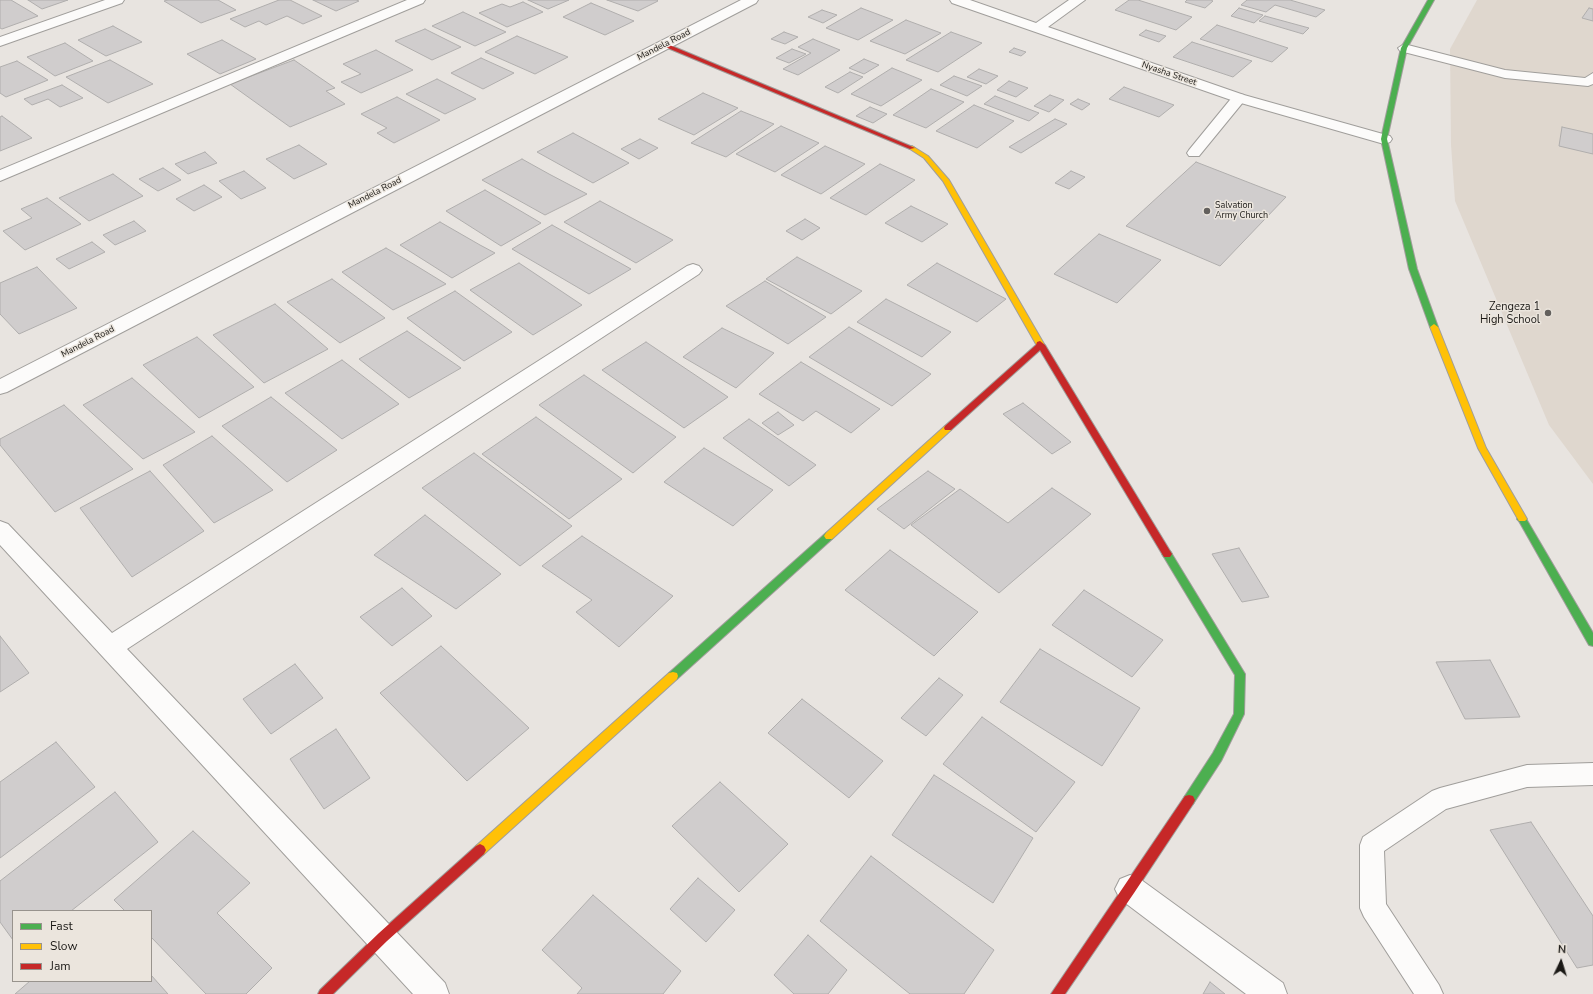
<!DOCTYPE html>
<html>
<head>
<meta charset="utf-8">
<style>
	body { margin:0 }
	#map { position:relative; width:1593px; height:994px; overflow:hidden; background:#e8e4e0; font-family:"Nunito Sans",sans-serif }
	canvas { display:block }
	.legend { position:absolute; left:12px; top:910px; width:140px; height:72px; box-sizing:border-box; background:#ebe5dd; border:1px solid #98938d; margin:0; padding:5px 7px; list-style:none; font-size:12px; color:#1b1916 }
	.legend li { display:flex; align-items:center; gap:8px; height:20px }
	.legend b { width:20px; border:1px solid #98938d }
	.north { position:absolute; left:1541px; top:942px; width:40px; height:40px; -webkit-text-stroke:3px #ebe5dd; paint-order:stroke; rotate:4deg; font-size:11px; font-weight:700; line-height:16px; text-align:center; color:#1b1916 }
	.north::after { content:''; display:block; margin:auto; width:14px; height:18px; background:#1b1916; clip-path:polygon(50% 0,100% 100%,50% 72%,0 100%) }
</style>
</head>
<body>
<div id="map">
<canvas width="1593" height="994"></canvas>
<ul class="legend">
<li><b style="height:5px;background:#4caf50"></b>Fast</li>
<li><b style="height:5px;background:#ffc107"></b>Slow</li>
<li><b style="height:5px;background:#c62828"></b>Jam</li>
</ul>
<div class="north">N</div>
</div>
<script>
const ctx = document.querySelector('canvas').getContext('2d');
ctx.lineJoin = 'round';
function fill(path, color) { ctx.fillStyle = color; ctx.fill(path, 'evenodd'); }
const poly = rows => new Path2D(rows.map(r => 'M' + r).join(''));
function stroke(path, color, width, dash) { ctx.strokeStyle = color; ctx.lineWidth = width; ctx.lineCap = dash ? 'butt' : 'round'; ctx.setLineDash(dash || []); ctx.stroke(path); }
function label(font, color, halo, rows, align = 'center') {
  ctx.font = font + ' "Nunito Sans",sans-serif'; ctx.lineWidth = 3; ctx.setLineDash([]); ctx.textBaseline = 'middle'; ctx.strokeStyle = halo; ctx.fillStyle = color; for (const [text, x, y, turn = 0] of rows) {
    ctx.save(); ctx.translate(x, y); ctx.rotate((+turn || 0) * Math.PI / 180); ctx.textAlign = isNaN(turn) ? turn : align; if (halo) ctx.strokeText(text, 0, 0); ctx.fillText(text, 0, 0); ctx.restore();
  }
}
const built = poly([
	[1477,0,1593,0,1593,484,1549,425,1455,201,1451,145,1450,49]
]);
const building = poly([
	[0,0,11,0,38,16,2,29,0,28,0,0],
	[28,0,68,0,42,9,28,0],
	[168,0,218,0,236,10,201,23,164,1,168,0],
	[279,0,290,0,322,16,303,24,287,16,266,25,259,21,245,27,230,19,279,0],
	[313,0,356,0,359,1,336,11,313,0],
	[528,0,569,0,548,9,528,0],
	[607,0,657,0,658,1,638,11,607,0],
	[1129,0,1138,0,1192,17,1176,30,1115,10,1129,0],
	[1187,0,1211,0,1213,1,1205,8,1185,2,1187,0],
	[1247,0,1290,0,1325,10,1316,17,1275,5,1266,12,1241,5,1247,0],
	[523,2,543,12,507,27,479,13,502,4,510,7,523,2],
	[591,3,634,21,605,35,563,17,591,3],
	[861,8,893,20,858,40,826,28,861,8],
	[1239,8,1263,15,1254,23,1231,16,1239,8],
	[1589,8,1593,9,1593,21,1582,18,1589,8],
	[822,10,837,15,823,23,808,17,822,10],
	[463,12,506,32,475,46,432,26,463,12],
	[1265,16,1309,28,1303,34,1259,21,1265,16],
	[906,20,941,33,905,54,870,41,906,20],
	[1217,25,1288,48,1272,62,1200,39,1217,25],
	[113,26,142,42,106,56,78,40,113,26],
	[425,29,461,47,432,60,395,41,425,29],
	[1146,30,1166,36,1159,42,1139,35,1146,30],
	[784,32,798,37,785,44,771,39,784,32],
	[951,32,982,43,938,72,906,60,951,32],
	[517,36,568,57,535,74,485,52,517,36],
	[813,39,840,50,798,75,783,69,811,53,798,47,813,39],
	[222,40,256,59,220,74,187,54,222,40],
	[1192,42,1252,61,1233,77,1173,57,1192,42],
	[65,43,93,61,55,76,27,57,65,43],
	[1014,48,1026,52,1021,56,1009,52,1014,48],
	[792,49,806,54,789,63,776,58,792,49],
	[376,50,413,70,361,93,341,82,361,74,343,64,376,50],
	[481,58,514,73,483,89,451,73,481,58],
	[864,59,879,65,864,74,849,68,864,59],
	[110,60,153,84,108,103,66,77,110,60],
	[294,60,335,88,326,91,345,104,290,127,230,84,294,60],
	[17,61,48,80,6,97,0,93,0,67,17,61],
	[892,68,922,80,881,106,851,94,892,68],
	[979,69,998,76,986,84,967,77,979,69],
	[850,72,863,77,838,93,825,87,850,72],
	[954,76,982,86,967,96,940,85,954,76],
	[437,79,476,99,445,114,406,94,437,79],
	[1009,81,1028,88,1016,97,997,90,1009,81],
	[62,85,83,98,60,107,48,99,32,105,24,99,62,85],
	[1124,87,1174,105,1159,117,1109,99,1124,87],
	[931,89,964,102,926,128,893,115,931,89],
	[703,93,738,108,694,135,658,119,703,93],
	[1050,95,1064,100,1049,112,1034,106,1050,95],
	[995,96,1039,113,1029,121,984,104,995,96],
	[397,97,440,120,394,143,377,133,387,128,361,114,397,97],
	[1078,99,1090,104,1082,110,1070,104,1078,99],
	[974,105,1014,121,977,148,936,131,974,105],
	[870,107,887,114,873,123,856,116,870,107],
	[741,111,774,124,726,157,691,143,741,111],
	[2,116,32,138,0,151,0,117,2,116],
	[1055,119,1067,124,1021,153,1009,147,1055,119],
	[781,126,819,143,775,172,736,154,781,126],
	[1562,127,1593,134,1593,154,1559,146,1562,127],
	[573,133,629,163,593,183,537,152,573,133],
	[640,139,658,148,639,159,621,149,640,139],
	[299,145,327,164,294,179,266,159,299,145],
	[825,146,865,164,821,194,781,175,825,146],
	[205,152,217,163,188,174,175,164,205,152],
	[522,159,549,174,587,194,545,215,482,180,522,159],
	[1196,162,1286,197,1220,266,1126,226,1196,162],
	[880,164,915,180,866,215,830,198,880,164],
	[163,168,181,180,158,191,139,179,163,168],
	[244,171,266,188,241,199,219,181,244,171],
	[1071,171,1085,177,1069,189,1055,183,1071,171],
	[113,174,143,196,89,221,59,198,113,174],
	[204,185,222,197,194,211,176,199,204,185],
	[485,190,541,223,501,246,446,211,485,190],
	[47,198,81,224,25,250,3,231,32,218,21,209,47,198],
	[600,201,673,240,636,263,564,222,600,201],
	[911,206,948,224,922,242,885,223,911,206],
	[805,219,820,228,802,240,786,231,805,219],
	[134,221,146,231,115,245,103,235,134,221],
	[440,222,480,245,495,253,452,278,400,245,440,222],
	[552,225,561,230,631,269,589,294,512,249,552,225],
	[1099,234,1161,260,1117,303,1054,274,1099,234],
	[92,242,105,252,69,269,56,259,92,242],
	[386,248,415,265,446,284,393,310,342,272,386,248],
	[797,257,862,291,831,314,766,279,797,257],
	[519,263,582,305,533,335,470,290,519,263],
	[937,263,1006,299,977,322,907,285,937,263],
	[37,267,77,308,19,334,0,314,0,283,37,267],
	[332,279,385,318,340,343,287,302,332,279],
	[765,281,826,317,788,344,726,306,765,281],
	[455,291,512,332,464,361,407,318,455,291],
	[886,299,951,332,922,357,857,322,886,299],
	[275,304,328,349,264,383,213,335,275,304],
	[849,327,931,374,892,406,809,357,849,327],
	[722,328,774,353,736,388,683,357,722,328],
	[407,331,461,368,409,398,359,359,407,331],
	[197,337,254,387,199,418,143,365,197,337],
	[646,342,728,397,684,428,602,370,646,342],
	[342,360,399,404,342,439,285,393,342,360],
	[801,362,880,409,851,433,816,411,803,421,759,394,801,362],
	[584,375,640,413,676,437,633,473,539,405,584,375],
	[132,378,162,404,195,432,143,459,83,405,132,378],
	[271,397,337,450,287,482,222,426,271,397],
	[1023,403,1071,442,1052,454,1003,414,1023,403],
	[64,405,133,469,55,512,0,445,0,439,64,405],
	[778,412,794,425,778,435,762,423,778,412],
	[536,417,622,479,569,519,482,454,536,417],
	[749,419,816,465,789,486,723,438,749,419],
	[212,436,273,490,214,523,163,465,212,436],
	[704,448,773,490,733,526,664,482,704,448],
	[474,453,572,526,520,566,422,488,474,453],
	[150,471,204,531,132,577,80,508,150,471],
	[928,471,955,489,904,529,877,509,928,471],
	[1052,488,1091,514,999,593,911,525,960,489,1008,523,1052,488],
	[425,515,501,574,456,609,374,555,425,515],
	[582,536,673,596,619,647,576,612,592,600,542,566,582,536],
	[1239,548,1269,597,1242,602,1212,554,1239,548],
	[890,550,978,612,934,656,845,590,890,550],
	[402,588,432,616,392,646,360,617,402,588],
	[1084,590,1163,640,1132,677,1052,625,1084,590],
	[0,636,29,673,0,692,0,636],
	[441,646,529,728,467,781,380,693,441,646],
	[1040,649,1140,708,1102,766,1000,702,1040,649],
	[1490,660,1520,717,1465,719,1436,662,1490,660],
	[295,664,323,698,271,734,243,699,295,664],
	[939,678,963,695,926,736,901,718,939,678],
	[802,699,883,761,849,798,768,733,802,699],
	[982,717,1075,782,1036,832,943,764,982,717],
	[336,729,370,778,324,809,290,759,336,729],
	[56,742,95,787,0,858,0,782,56,742],
	[934,775,1033,838,993,903,892,835,934,775],
	[720,782,788,844,739,892,672,826,720,782],
	[115,792,158,842,71,911,13,911,13,940,0,922,0,881,115,792],
	[1531,822,1593,916,1593,965,1577,968,1490,830,1531,822],
	[193,831,250,883,217,913,272,968,246,994,206,994,151,937,151,911,125,911,114,900,193,831],
	[871,856,994,950,964,994,910,994,820,921,871,856],
	[698,878,735,910,706,942,670,909,698,878],
	[593,895,681,971,663,994,577,994,582,988,542,950,593,895],
	[808,935,847,970,828,994,794,994,774,975,808,935],
	[151,975,168,994,15,994,30,981,151,981,151,975],
	[1210,982,1225,994,1203,994,1210,982]
]);
const lane = poly([
	[1404,44,1505,70,1585,78,1593,73,1593,84,1588,86,1505,78,1400,51,1398,48,1404,44],
	[1239,94,1244,95,1245,98,1244,101,1199,156,1189,156,1187,153,1189,150,1234,95,1239,94],
	[1593,763,1593,785,1527,787,1446,809,1384,851,1386,904,1439,985,1443,994,1414,994,1364,917,1360,908,1360,845,1363,837,1432,791,1440,788,1527,765,1593,763]
]);
const street = poly([
	[105,0,124,0,122,3,0,46,0,37,105,0],
	[407,0,425,0,423,3,0,181,0,170,407,0],
	[741,0,758,0,756,3,7,392,0,394,0,379,741,0],
	[950,0,970,0,1036,23,1069,0,1085,0,1048,27,1244,95,1390,136,1392,139,1390,142,1384,144,1234,101,952,3,950,0],
	[693,264,699,266,702,270,699,274,127,649,445,983,449,994,413,994,0,545,0,521,8,524,112,633,687,266,693,264],
	[1130,875,1140,879,1283,983,1287,994,1246,994,1120,899,1115,889,1120,879,1130,875]
]);
const fast = poly([
	[1428,0,1434,0,1407,48,1387,139,1417,269,1438,327,1434,330,1430,327,1409,269,1381,139,1401,48,1428,0],
	[1522,515,1525,517,1593,633,1593,646,1589,645,1519,521,1517,519,1519,517,1522,515],
	[829,532,832,533,834,536,832,539,677,679,673,680,669,679,668,676,669,673,826,533,829,532],
	[1167,550,1170,551,1245,674,1244,714,1221,761,1193,804,1189,805,1185,804,1183,800,1185,796,1213,753,1234,714,1235,675,1164,557,1162,554,1164,551,1167,550]
]);
const slow = poly([
	[912,146,928,156,949,180,1044,344,1043,346,1037,346,1036,344,943,181,924,158,910,149,909,148,912,146],
	[1434,324,1438,327,1486,448,1527,519,1525,521,1519,521,1478,448,1430,327,1434,324],
	[948,425,951,426,952,428,951,430,832,539,826,539,824,536,826,533,945,426,948,425],
	[673,672,677,673,678,676,677,679,484,854,480,856,476,854,474,850,476,846,669,673,673,672]
]);
const jam = poly([
	[663,44,667,44,915,148,910,149,663,46,663,44],
	[1040,341,1045,345,1170,551,1172,554,1170,557,1164,557,1040,350,951,430,945,430,944,428,945,426,1036,345,1037,342,1040,341],
	[1189,795,1193,796,1195,800,1193,804,1134,893,1065,994,1051,994,1185,796,1189,795],
	[480,844,484,846,486,850,484,854,387,941,333,994,318,994,320,990,379,933,476,846,480,844]
]);
const markers = [
	[1207,211,4,"#63605d"],
	[1548,313,4,"#63605d"]
];
const farStreetnames = [
	["Mandela Road",664,45,-27],
	["Nyasha Street",1169,74,19],
	["Mandela Road",375,193,-27],
	["Mandela Road",88,342,-27]
];
const farPoinames = [
	["Salvation",1215,206],
	["Army Church",1215,216]
];
const poiNames = [
	["Zengeza 1",1540,307],
	["High School",1540,320]
];
fill(built, '#dfd7ce');
fill(building, '#d0cdcd');
stroke(building, '#b0aead', 1);
stroke(lane, '#a09e9b', 2);
stroke(street, '#a09e9b', 2);
stroke(fast, '#a09e9b', 2);
stroke(slow, '#a09e9b', 2);
stroke(jam, '#a09e9b', 2);
fill(lane, '#fcfbfa');
fill(street, '#fcfbfa');
fill(fast, '#4caf50');
fill(slow, '#ffc107');
fill(jam, '#c62828');
for (const [x, y, r, color] of markers) { const dot = new Path2D(); dot.arc(x, y, r, 0, 2 * Math.PI); ctx.fillStyle = color; ctx.fill(dot); stroke(dot, '#ebe5dd', 1.5); }
label('9px', '#1b1916', '#ebe5dd', farStreetnames);
label('9px', '#1b1916', '#ebe5dd', farPoinames, 'left');
label('11px', '#1b1916', '#ebe5dd', poiNames, 'right');
</script>
</body>
</html>
